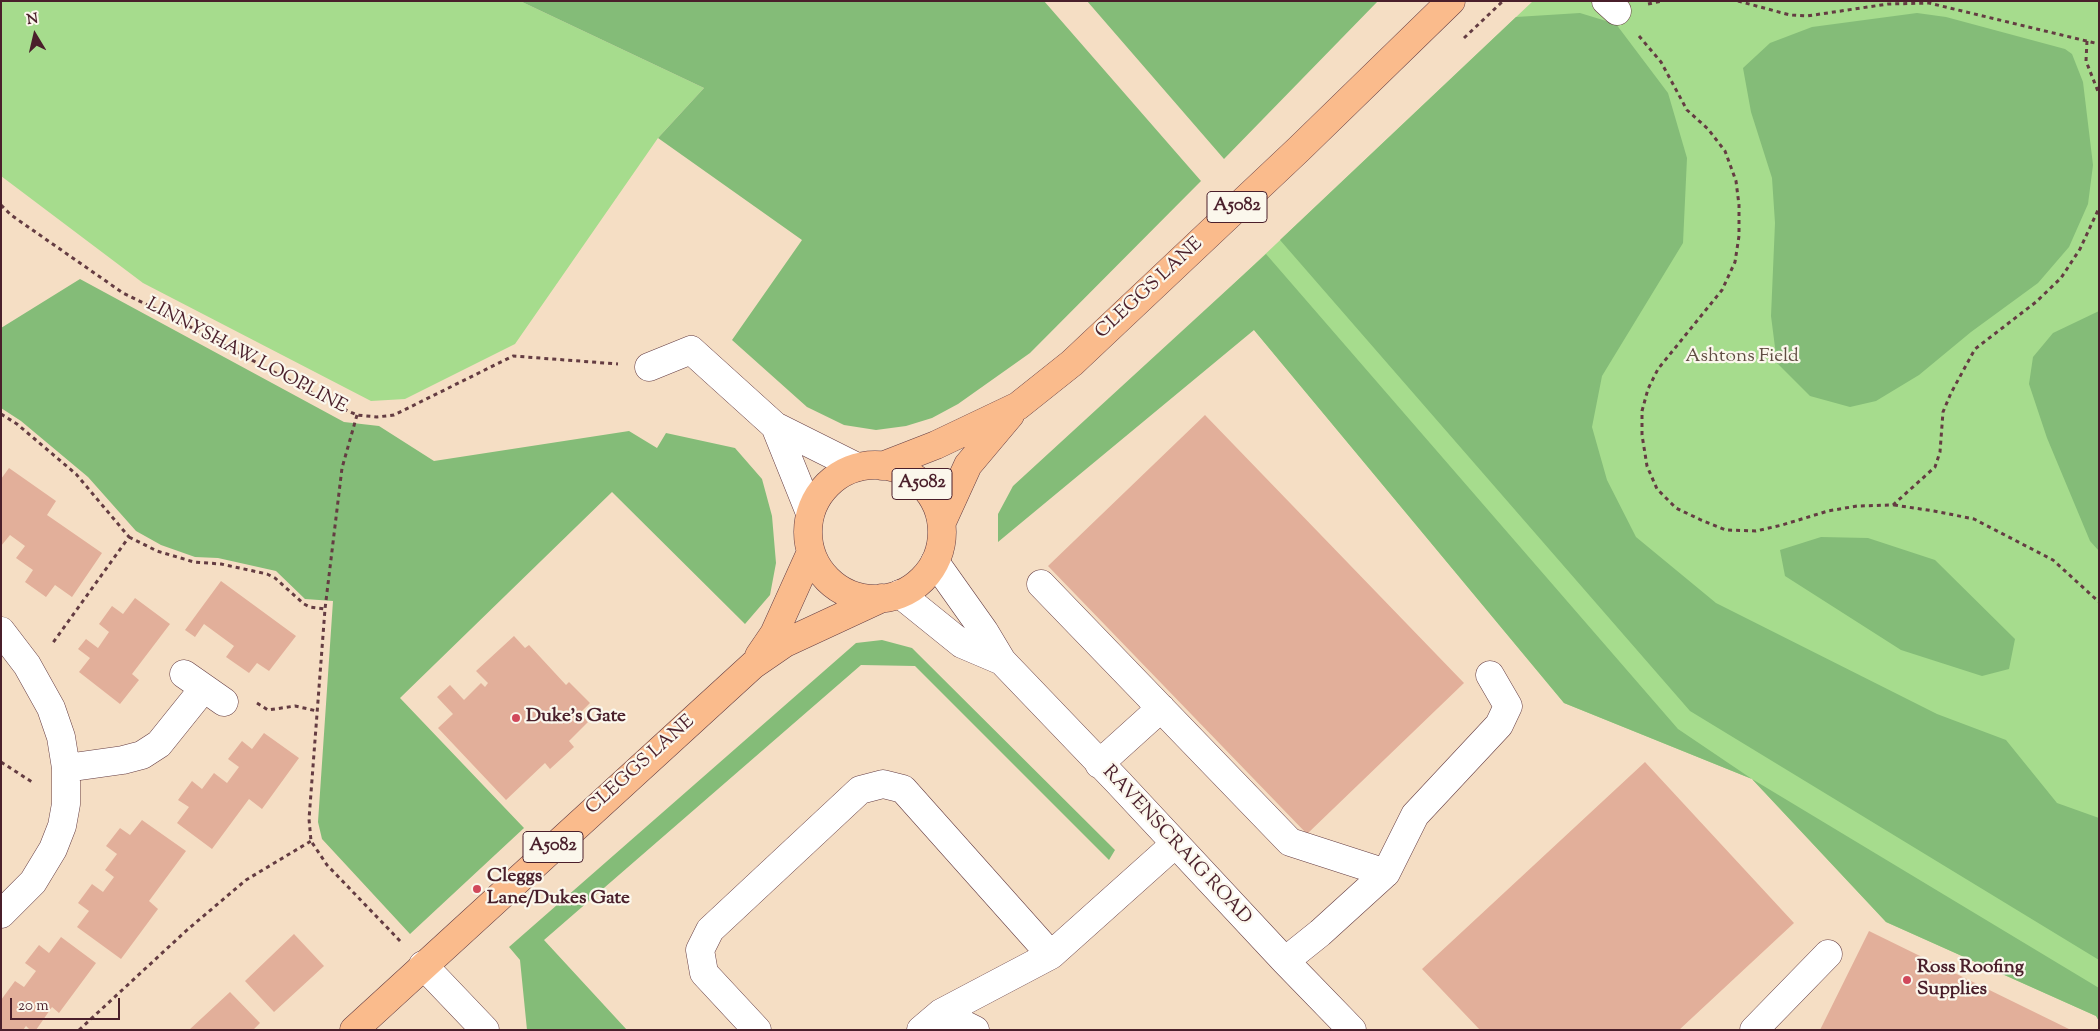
<!DOCTYPE html>
<html>
<head>
<meta charset="utf-8">
<style>
	body { margin:0 }
	#map { position:relative; width:2100px; height:1031px; overflow:hidden; background:#f5dec4; font-family:"Sorts Mill Goudy",serif }
	canvas { display:block }
	.frame { position:absolute; inset:0; border:2px solid #4a1f2b; pointer-events:none }
	.north { position:absolute; left:10px; top:10px; width:50px; height:50px; -webkit-text-stroke:4px #fbf7ec; paint-order:stroke; rotate:351deg; font-size:14px; font-weight:700; line-height:20px; text-align:center; color:#4a1f2b }
	.north::after { content:''; display:block; margin:auto; width:18px; height:22px; background:#4a1f2b; clip-path:polygon(50% 0,100% 100%,50% 72%,0 100%) }
	.scale { position:absolute; left:10px; top:998px; width:110px; height:22px; box-sizing:border-box; border:2px solid #4a1f2b; border-top:0; padding-left:6px; font-size:15px; line-height:18px; white-space:nowrap; color:#4a1f2b; -webkit-text-stroke:4px #fbf7ec; paint-order:stroke }
</style>
</head>
<body>
<div id="map">
<canvas width="2100" height="1031"></canvas>
<div class="frame"></div>
<div class="north">N</div>
<div class="scale">20 m</div>
</div>
<script>
const ctx = document.querySelector('canvas').getContext('2d');
ctx.lineJoin = 'round';
function fill(path, color) { ctx.fillStyle = color; ctx.fill(path, 'evenodd'); }
const poly = rows => new Path2D(rows.map(r => 'M' + r).join(''));
function stroke(path, color, width, dash) { ctx.strokeStyle = color; ctx.lineWidth = width; ctx.lineCap = dash ? 'butt' : 'round'; ctx.setLineDash(dash || []); ctx.stroke(path); }
function label(font, color, halo, rows, align = 'center') {
  ctx.font = font + ' "Sorts Mill Goudy",serif'; ctx.lineWidth = 4.5; ctx.setLineDash([]); ctx.textBaseline = 'middle'; ctx.strokeStyle = halo; ctx.fillStyle = color; for (const [text, x, y, turn = 0] of rows) {
    ctx.save(); ctx.translate(x, y); ctx.rotate((+turn || 0) * Math.PI / 180); ctx.textAlign = isNaN(turn) ? turn : align; if (halo) ctx.strokeText(text, 0, 0); ctx.fillText(text, 0, 0); ctx.restore();
  }
}
const green = poly([
	[1,1,520,1,704,88,658,138,515,344,405,399,371,401,143,283,1,176],
	[1533,1,2099,1,2099,1021,2096,1016,1886,922,1752,779,1564,703,1254,330,1221,296]
]);
const forest = poly([
	[520,1,1044,1,1201,181,1030,353,958,404,932,418,906,426,876,430,844,425,807,407,732,340,802,240,658,138,704,88],
	[1087,1,1378,1,1224,159],
	[1580,13,1616,24,1668,93,1687,158,1683,243,1602,376,1592,427,1607,480,1636,537,1716,603,1937,714,2006,740,2057,803,2099,818,2099,960,1690,711,1280,240,1516,17],
	[1917,13,1946,17,2065,49,2072,54,2083,82,2093,165,2088,204,2069,247,2038,283,1971,332,1919,375,1876,401,1850,407,1810,396,1777,363,1771,316,1775,223,1772,178,1751,112,1743,68,1770,43,1812,27],
	[1266,254,1678,729,1752,779,2099,988,2099,1021,2096,1016,1886,922,1752,779,1564,703,1254,330,998,542,998,514,1013,486],
	[80,279,344,422,379,426,434,461,629,431,657,448,666,433,735,448,762,479,772,516,776,563,770,595,745,624,612,492,400,698,524,828,410,934,322,839,318,822,333,601,305,599,276,571,218,558,195,557,161,545,136,531,88,477,21,421,1,408,1,328],
	[2099,311,2099,551,2090,541,2047,438,2029,384,2033,357,2053,333],
	[1821,537,1868,538,1935,560,2015,639,2009,669,1982,676,1901,650,1785,576,1780,550],
	[882,640,912,648,1115,850,1109,860,915,666,861,665,544,940,627,1030,527,1030,520,960,509,947,856,643]
]);
const building = poly([
	[1205,415,1464,683,1307,834,1048,566],
	[9,468,56,501,47,515,102,553,72,597,55,585,46,597,25,582,33,570,16,558,25,546,10,535,1,546,1,479],
	[221,581,296,636,269,671,257,663,249,673,226,657,234,646,204,624,195,637,185,630],
	[135,598,170,624,132,674,139,680,120,704,79,672,90,658,78,649,86,639,98,648,109,632,99,624,112,606,123,614],
	[514,636,525,648,529,645,566,685,569,682,590,703,580,713,588,722,569,741,574,747,550,769,545,763,506,800,438,728,453,714,437,697,450,685,464,700,481,683,485,687,488,683,476,671],
	[264,733,299,758,262,809,249,799,212,849,177,823,189,807,178,800,192,781,202,789,214,773,227,783,239,767,228,759,242,741,252,749],
	[1645,762,1794,923,1679,1030,1480,1030,1422,969],
	[142,820,186,851,149,901,158,909,121,959,77,927,89,911,78,903,92,884,103,892,114,877,105,870,117,854,106,846,120,828,130,835],
	[1869,931,2071,1030,1820,1030],
	[294,934,324,966,274,1012,245,981],
	[61,937,96,963,59,1013,52,1007,36,1030,30,1030,26,1026,23,1030,1,1030,1,1000,15,981,24,987,36,971,25,963,39,945,49,953],
	[230,992,260,1023,253,1030,189,1030]
]);
const path = poly([
	[1738,1,1790,15,1807,16,1888,4,1929,3,2099,44],
	[1648,4,1662,1],
	[1639,36,1661,62,1687,110,1708,129,1725,151,1736,181,1739,205,1739,236,1735,262,1722,290,1658,369,1648,389,1642,411,1642,435,1647,466,1657,489,1676,508,1701,520,1726,530,1756,531,1782,525,1828,511,1857,506,1893,505,1935,467,1940,452,1943,412,1951,393,1975,349,2036,302,2061,278,2080,249,2099,208],
	[1464,38,1503,1],
	[2087,41,2086,61,2099,94],
	[1,205,11,215,123,293,170,316,339,407,357,415,377,417,394,415,513,356,618,364],
	[1,414,17,424,76,474,129,537,52,644],
	[357,415,342,468,325,609,309,819,311,841,327,865,402,943],
	[1894,505,1934,511,1974,519,2053,560,2099,602],
	[129,537,157,551,194,562,221,564,267,574,275,578,304,604,310,607,325,609],
	[257,703,268,710,295,706,317,711],
	[1,762,32,782],
	[79,1030,187,930,246,880,311,841]
]);
const minor = poly([
	[1606,1,1617,11],
	[649,367,691,350,775,426,857,467],
	[775,426,810,513],
	[935,562,984,631,1002,661,1118,782,1285,961,1352,1030],
	[1041,584,1290,842,1386,873],
	[900,594,962,644,1002,661],
	[1,631,27,665,51,708,61,737,66,768,66,804,62,826,53,849,33,882,1,914],
	[184,674,224,702],
	[1099,764,1161,708],
	[66,768,123,760,142,755,159,744,204,688],
	[1285,961,1320,933,1386,873,1415,815,1499,725,1508,706,1490,675],
	[423,965,485,1030],
	[941,1013,975,1030],
	[757,1030,704,973,700,950,710,930,860,790,883,784,903,789,1051,955],
	[921,1030,941,1013,1051,955,1175,844],
	[1754,1030,1828,954]
]);
const major = poly([
	'808 532a67 67 0 1 1 134 0a67 67 0 1 1-134 0Z',
	[882,466,936,445,1018,406,1072,363,1299,149,1451,1],
	[942,522,968,465,1010,415],
	[759,656,774,634,811,552],
	[354,1030,753,665,785,643,882,598]
]);
const markers = [
	[516,718,5,"#d1495b"],
	[477,889,5,"#d1495b"],
	[1907,980,5,"#d1495b"]
];
const shields = [
	[1237,207,60],
	[922,484,60],
	[553,847,60]
];
const shieldNames = [
	["A5082",1237,207],
	["A5082",922,484],
	["A5082",553,847]
];
const streetNames = [
	["CLEGGS LANE",1150,289,-43],
	["LINNYSHAW LOOPLINE",246,357,28],
	["CLEGGS LANE",641,766,-42],
	["RAVENSCRAIG ROAD",1176,846,47]
];
const parkNames = [
	["Ashtons Field",1742,358]
];
const poiNames = [
	["Duke's Gate",526,718],
	["Cleggs",487,878],
	["Lane/Dukes Gate",487,900],
	["Ross Roofing",1917,969],
	["Supplies",1917,991]
];
fill(green, '#a6dc8d');
fill(forest, '#84bc78');
fill(building, '#e2af9a');
stroke(minor, '#643c42', 29);
stroke(major, '#643c42', 29);
stroke(path, '#643c42', 3, [4, 4]);
stroke(minor, '#fff', 28);
stroke(major, '#fabb8c', 28);
for (const [x, y, r, color] of markers) { const dot = new Path2D(); dot.arc(x, y, r, 0, 2 * Math.PI); ctx.fillStyle = color; ctx.fill(dot); stroke(dot, '#fbf7ec', 2); }
for (const [x, y, w] of shields) { const box = new Path2D(); box.roundRect(x - w / 2, y - 15.5, w, 31, 4); ctx.fillStyle = '#fbf7ec'; ctx.fill(box); stroke(box, '#4a1f2b', 1); }
label('bold 18px', '#4a1f2b', null, shieldNames);
label('19px', '#4a1f2b', '#fbf7ec', streetNames);
label('19px', '#614e44', '#fbf7ec', parkNames);
label('bold 19px', '#4a1f2b', '#fbf7ec', poiNames, 'left');
</script>
</body>
</html>
